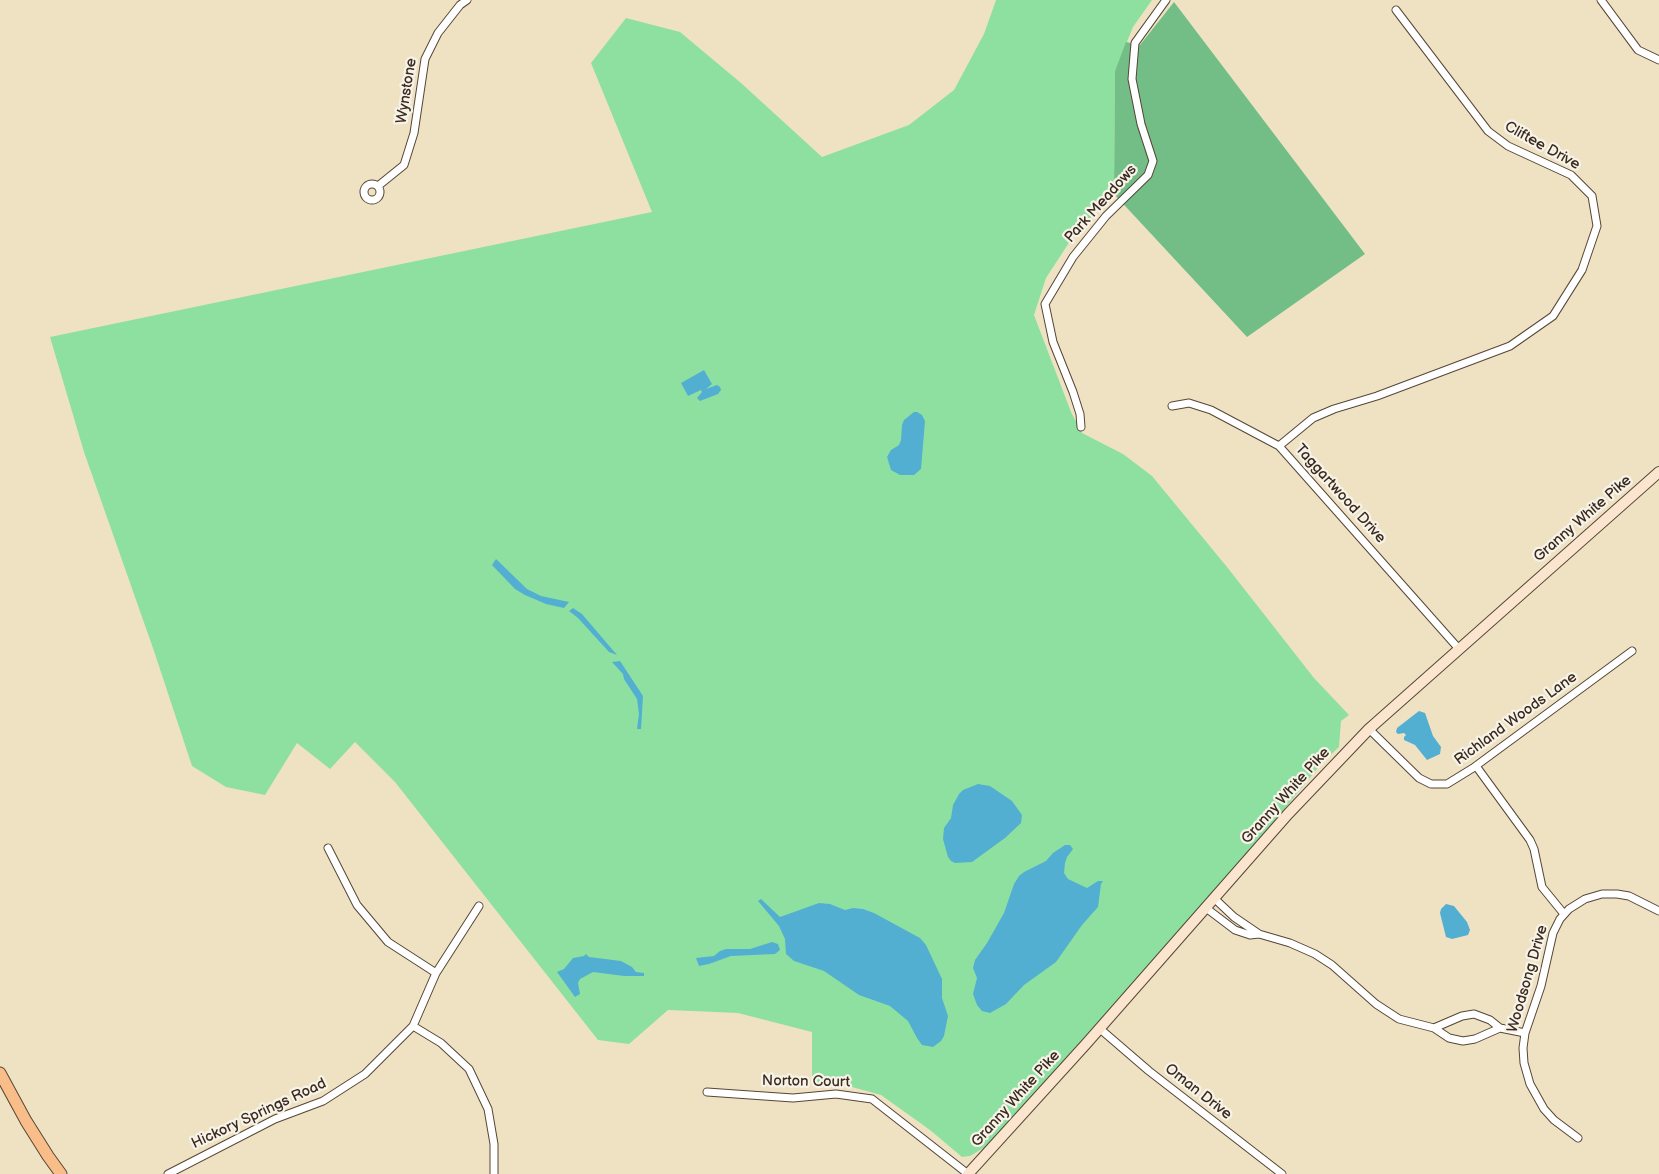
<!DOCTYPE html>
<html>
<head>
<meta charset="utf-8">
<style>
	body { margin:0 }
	canvas { display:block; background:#eee2c3 }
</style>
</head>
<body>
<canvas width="1659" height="1174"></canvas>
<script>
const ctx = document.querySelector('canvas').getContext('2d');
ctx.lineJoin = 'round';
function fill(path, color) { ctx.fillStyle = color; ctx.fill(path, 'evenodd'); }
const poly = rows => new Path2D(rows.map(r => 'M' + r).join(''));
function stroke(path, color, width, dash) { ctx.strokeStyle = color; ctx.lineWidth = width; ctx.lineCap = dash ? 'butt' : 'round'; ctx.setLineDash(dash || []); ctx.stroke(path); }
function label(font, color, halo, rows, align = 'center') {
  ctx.font = font + ' "Balsamiq Sans",sans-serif'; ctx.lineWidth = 4.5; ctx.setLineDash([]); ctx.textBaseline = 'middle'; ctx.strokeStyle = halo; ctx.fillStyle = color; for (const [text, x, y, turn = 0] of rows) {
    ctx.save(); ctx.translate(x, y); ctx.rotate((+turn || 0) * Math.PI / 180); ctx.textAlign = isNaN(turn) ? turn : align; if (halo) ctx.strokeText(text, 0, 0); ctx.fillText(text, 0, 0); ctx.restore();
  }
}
const green = poly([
	[996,0,1152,0,1133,27,1115,71,1114,194,1074,235,1046,278,1034,315,1071,412,1082,433,1123,454,1152,476,1227,567,1314,678,1349,715,1341,721,1339,747,1321,764,1233,872,987,1146,970,1156,962,1157,930,1130,881,1095,841,1084,812,1084,812,1032,738,1013,668,1010,629,1044,598,1040,395,782,355,742,330,769,297,743,265,795,226,787,192,766,154,651,84,452,50,337,652,212,591,63,626,18,680,32,741,83,822,157,909,125,954,90,984,34]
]);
const forest = poly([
	[1174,2,1365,254,1247,337,1114,194,1115,71,1126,42,1140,45]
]);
const water = poly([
	[704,370,712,384,706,389,717,385,720,387,721,390,718,394,700,401,697,398,702,392,701,390,688,396,681,383],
	[914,412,917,412,922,415,925,421,921,469,914,475,900,475,891,470,887,457,891,450,899,445,901,440,902,425,904,420],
	[496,559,527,589,541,596,569,602,564,608,546,604,525,595,515,589,492,565],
	[573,608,582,614,617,655,609,652,578,618,569,611],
	[620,661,643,696,641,729,637,729,639,714,637,699,624,679,623,674,612,662],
	[1419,711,1425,713,1433,736,1441,747,1440,754,1427,760,1415,745,1404,740,1404,737,1406,735,1404,733,1398,734,1396,732,1397,728],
	[978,784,990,786,1012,801,1022,815,1021,823,1005,838,972,862,955,863,951,861,948,857,943,839,944,828,951,818,953,805,959,794,963,790],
	[1065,845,1070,845,1073,849,1067,857,1065,863,1064,873,1068,879,1087,888,1098,881,1103,881,1101,884,1098,907,1082,925,1056,962,1024,985,1006,1004,990,1013,982,1011,977,1005,973,994,977,978,973,968,975,960,987,943,1004,913,1014,884,1019,876,1024,872,1046,861,1053,853],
	[761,899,780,917,819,903,830,904,845,910,853,908,863,909,874,913,920,938,926,945,942,979,942,998,948,1016,944,1036,941,1041,933,1047,922,1045,917,1038,908,1021,890,1006,859,995,824,971,794,961,786,954,785,939,779,926,758,901],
	[1446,904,1454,906,1467,922,1470,930,1468,935,1452,939,1446,937,1440,913,1441,909],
	[772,942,778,944,780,950,775,954,731,956,709,964,699,966,696,958,714,956,720,951,726,949,750,949],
	[586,954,589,957,621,961,632,967,636,972,644,973,644,976,624,976,593,972,580,979,578,983,580,994,575,997,557,972,564,969,573,958,584,956]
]);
const street = poly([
	[1601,0,1638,50,1659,60],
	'364 192a8 8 0 1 1 16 0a8 8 0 1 1-16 0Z',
	[378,186,404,165,414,133,425,59,438,33,460,5,467,0],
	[1172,406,1189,403,1211,410,1279,446,1459,649],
	[1081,427,1080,414,1073,392,1053,342,1045,304,1073,257,1106,216,1148,175,1153,161,1141,124,1132,79,1135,43,1166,0],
	[1279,446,1313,418,1334,409,1377,396,1510,346,1553,316,1582,270,1597,226,1592,196,1571,175,1508,146,1488,131,1396,10],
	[1369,729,1419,778,1431,784,1447,784,1473,768,1632,651],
	[1476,766,1530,840,1534,849,1542,887,1564,914],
	[328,848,357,905,388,942,436,973],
	[1206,908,1235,930,1250,935,1259,934,1234,917,1215,899],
	[1259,934,1290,943,1315,954,1332,965,1376,1004,1399,1019,1434,1028,1462,1016,1474,1014,1490,1020,1500,1028,1475,1039,1463,1041,1449,1038,1434,1028],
	[413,1026,441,1043,469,1069,488,1109,494,1144,494,1174],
	[1099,1028,1149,1071,1282,1174],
	[1500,1028,1525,1033],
	[707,1092,793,1098,836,1094,872,1099,968,1174],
	[1578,1138,1554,1120,1544,1109,1530,1084,1524,1063,1523,1048,1525,1033,1541,986,1553,933,1560,919,1569,909,1585,899,1602,894,1617,894,1629,896,1659,911],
	[168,1174,275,1119,323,1101,365,1074,413,1026,436,973,479,906]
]);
const secondary = poly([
	[968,1174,1086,1044,1288,814,1369,729,1659,472]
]);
const primary = poly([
	[0,1073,26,1121,48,1156,61,1174]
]);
const streetNames = [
	["Wynstone",407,91,-81],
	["Cliftee Drive",1542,146,29],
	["Park Meadows",1101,204,-48],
	["Taggartwood Drive",1340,494,48],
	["Granny White Pike",1583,519,-41],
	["Richland Woods Lane",1516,719,-36],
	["Granny White Pike",1286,796,-48],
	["Woodsong Drive",1528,979,-74],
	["Norton Court",806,1082,1],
	["Oman Drive",1198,1092,38],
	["Granny White Pike",1016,1099,-48],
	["Hickory Springs Road",259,1114,-25]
];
fill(green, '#8ee0a0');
fill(forest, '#72be86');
fill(water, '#53afd1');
stroke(street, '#564637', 9);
stroke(secondary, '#564637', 12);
stroke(primary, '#564637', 13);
stroke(street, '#fff', 7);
stroke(secondary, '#fce5cf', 10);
stroke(primary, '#f8bd88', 11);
label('15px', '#3b2a1e', '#f7f3e8', streetNames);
</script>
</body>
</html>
